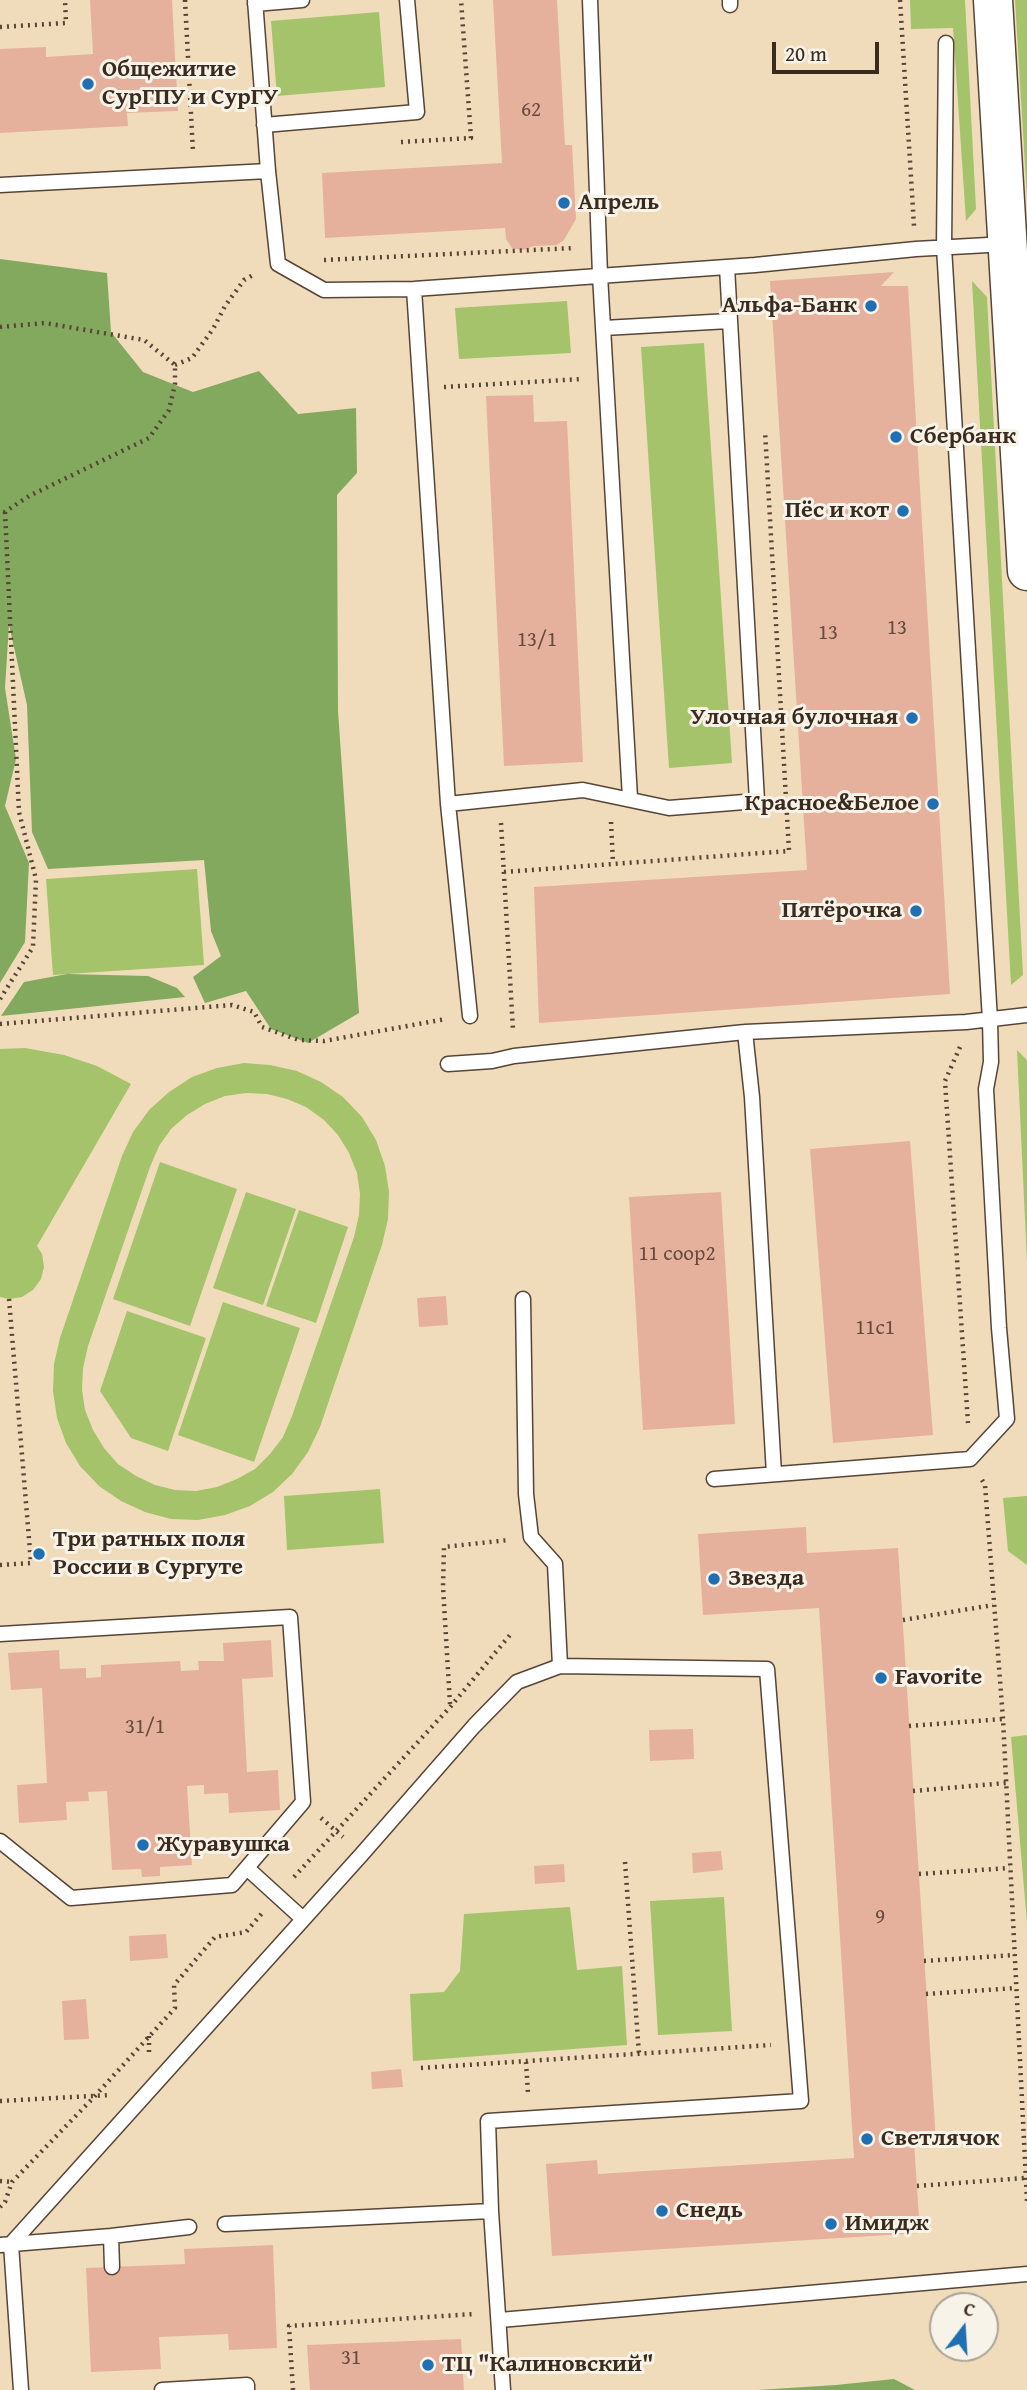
<!DOCTYPE html>
<html>
<head>
<meta charset="utf-8">
<style>
	body { margin:0 }
	#map { position:relative; width:1027px; height:2390px; overflow:hidden; background:#f0dcbb; font-family:"Gentium Book Plus",serif }
	canvas { display:block }
	.north { position:absolute; left:929px; top:2292px; width:70px; height:70px; box-sizing:border-box; background:#f7f3e8; border:2px solid #aca397; border-radius:50%; rotate:17deg; font-size:19px; font-weight:700; line-height:28px; text-align:center; color:#3b2a1e }
	.north::after { content:''; display:block; margin:auto; width:24px; height:32px; background:#1f6fb2; clip-path:polygon(50% 0,100% 100%,50% 72%,0 100%) }
	.scale { position:absolute; left:772px; top:42px; width:107px; height:32px; box-sizing:border-box; border:4px solid #3b2a1e; border-top:0; padding-left:9px; font-size:21px; line-height:24px; white-space:nowrap; color:#3b2a1e; -webkit-text-stroke:5px #f7f3e8; paint-order:stroke }
</style>
</head>
<body>
<div id="map">
<canvas width="1027" height="2390"></canvas>
<div class="north">С</div>
<div class="scale">20 m</div>
</div>
<script>
const ctx = document.querySelector('canvas').getContext('2d');
ctx.lineJoin = 'round';
function fill(path, color) { ctx.fillStyle = color; ctx.fill(path, 'evenodd'); }
const poly = rows => new Path2D(rows.map(r => 'M' + r).join(''));
function stroke(path, color, width, dash) { ctx.strokeStyle = color; ctx.lineWidth = width; ctx.lineCap = dash ? 'butt' : 'round'; ctx.setLineDash(dash || []); ctx.stroke(path); }
function label(font, color, halo, rows, align = 'center') {
  ctx.font = font + ' "Gentium Book Plus",serif'; ctx.lineWidth = 6; ctx.setLineDash([]); ctx.textBaseline = 'middle'; ctx.strokeStyle = halo; ctx.fillStyle = color; for (const [text, x, y, turn = 0] of rows) {
    ctx.save(); ctx.translate(x, y); ctx.rotate((+turn || 0) * Math.PI / 180); ctx.textAlign = isNaN(turn) ? turn : align; if (halo) ctx.strokeText(text, 0, 0); ctx.fillText(text, 0, 0); ctx.restore();
  }
}
const green = poly([
	[910,0,965,0,976,209,966,221,953,28,911,29],
	[1015,0,1027,0,1027,199],
	[379,12,385,87,277,96,271,21],
	[972,281,987,297,1023,975,1011,985],
	[567,301,571,353,459,359,455,308],
	[704,343,732,763,669,768,641,347],
	[197,869,204,965,53,975,46,879],
	[25,1048,64,1055,97,1066,131,1084,37,1246,42,1254,44,1267,41,1279,33,1290,22,1297,9,1299,0,1297,0,1049],
	[1017,1050,1027,1060,1027,1262],
	[244,1063,270,1065,297,1071,321,1082,343,1097,362,1117,376,1140,385,1166,389,1192,388,1219,382,1245,320,1427,308,1452,292,1474,273,1492,250,1506,225,1515,198,1520,171,1519,145,1512,121,1501,99,1486,80,1466,66,1443,57,1418,53,1391,54,1364,60,1338,122,1156,133,1132,149,1110,169,1092,192,1077,217,1068],
	[246,1093,267,1094,287,1099,306,1107,324,1120,338,1135,349,1153,357,1173,360,1194,359,1215,354,1237,292,1416,283,1437,270,1454,255,1469,237,1479,217,1487,196,1491,175,1490,155,1485,136,1476,118,1464,104,1448,93,1430,85,1410,82,1390,83,1368,88,1346,150,1167,159,1146,171,1129,187,1115,205,1104,225,1096],
	[160,1162,237,1189,190,1326,113,1299],
	[246,1192,296,1209,263,1305,213,1288],
	[299,1210,348,1227,316,1323,266,1306],
	[223,1302,300,1328,254,1462,178,1435],
	[127,1311,206,1338,168,1451,131,1438,100,1391],
	[380,1489,384,1543,287,1550,284,1496],
	[1027,1496,1027,1565,1008,1551,1003,1498],
	[1027,1735,1027,1923,1011,1737],
	[724,1897,732,2031,658,2035,650,1901],
	[570,1907,577,1970,622,1966,627,2045,413,2061,410,1994,444,1992,460,1971,464,1914]
]);
const forest = poly([
	[0,259,107,273,111,332,143,372,193,392,259,371,298,414,356,408,357,473,337,495,338,711,359,1013,308,1043,271,1029,246,991,205,1003,193,977,221,956,211,931,204,860,48,869,32,832,27,705,9,625,5,688,16,759,5,806,29,863,25,942,0,983],
	[67,974,148,976,177,988,185,997,1,1016,24,982],
	[894,2379,915,2390,757,2390,836,2385]
]);
const building = poly([
	[90,0,172,0,178,111,127,113,128,126,0,133,0,49,46,47,46,57,93,54],
	[493,0,557,0,565,145,572,145,576,219,564,240,557,245,534,246,523,250,512,248,506,239,505,228,325,238,322,173,502,163],
	[894,272,881,286,908,286,950,994,539,1023,534,887,807,870,770,281],
	[533,395,534,422,567,421,583,762,504,766,486,396],
	[910,1141,933,1435,833,1443,810,1149],
	[721,1192,735,1424,643,1430,629,1197],
	[446,1296,448,1325,419,1327,417,1298],
	[806,1527,807,1553,898,1548,936,2141,914,2142,920,2233,552,2256,546,2164,597,2160,598,2174,854,2158,819,1608,703,1615,698,1534],
	[271,1640,273,1677,242,1679,247,1772,278,1770,280,1810,229,1813,228,1793,204,1794,204,1785,187,1786,192,1865,160,1867,160,1876,142,1877,141,1869,112,1870,107,1791,88,1792,89,1801,66,1802,67,1820,19,1823,17,1785,47,1783,42,1688,11,1690,8,1653,59,1650,60,1669,86,1668,86,1678,101,1677,101,1665,180,1661,181,1671,199,1670,198,1661,224,1661,223,1643],
	[693,1729,694,1759,650,1761,649,1730],
	[721,1851,723,1870,693,1873,692,1853],
	[564,1864,565,1882,535,1884,534,1866],
	[166,1934,168,1958,130,1961,129,1936],
	[86,1999,89,2039,64,2040,62,2001],
	[401,2069,403,2087,372,2089,371,2072],
	[273,2245,277,2348,229,2350,228,2334,159,2337,161,2369,91,2372,86,2268,185,2264,184,2249],
	[461,2339,464,2390,310,2390,307,2345]
]);
const path = poly([
	[185,0,193,152],
	[900,0,914,226],
	[0,27,66,23,65,0],
	[401,142,471,138,461,0],
	[324,260,574,248],
	[0,327,45,323,144,340,175,365,175,384,169,410,149,438,29,496,0,515],
	[175,365,192,358,213,329,225,306,244,280,255,274],
	[444,387,582,379],
	[611,822,613,863],
	[501,823,513,1030],
	[504,872,789,851,765,431],
	[0,999,33,947,36,879,19,812,5,512],
	[0,1024,232,1005,254,1012,262,1027,299,1040,324,1041,446,1019],
	[960,1047,945,1081,968,1423],
	[982,1480,985,1485,1003,1719,1027,2201],
	[0,1565,31,1563,9,1299],
	[903,1620,993,1605],
	[450,1704,443,1587,444,1547,509,1540],
	[909,1726,1003,1719],
	[913,1791,1006,1783],
	[321,1818,343,1837],
	[625,1862,639,2054],
	[919,1874,1010,1868],
	[294,1877,451,1706,510,1635],
	[924,1961,1015,1955],
	[926,1994,1016,1988],
	[149,2036,149,2054],
	[526,2062,528,2093],
	[421,2068,771,2045],
	[0,2101,111,2095],
	[0,2181,12,2182],
	[917,2186,1025,2178],
	[0,2207,5,2202,12,2182,94,2097,175,2008,174,1985,215,1937,246,1932,263,1912],
	[293,2390,289,2326,474,2314]
]);
const service = poly([
	[255,0,268,171,278,264,324,290,414,289,755,265,916,249,1006,244],
	[590,0,600,275,630,798],
	[730,0,730,5],
	[255,4,302,0],
	[264,125,417,112,407,0],
	[0,185,268,171],
	[414,289,448,804,470,1016],
	[604,328,729,321],
	[448,804,583,790,669,808,757,801,727,267],
	[745,1032,752,1097,774,1474],
	[448,1064,492,1061,514,1056,745,1032,966,1022,1027,1015],
	[523,1299,526,1494,531,1537,555,1564,560,1666],
	[714,1479,970,1459,1007,1419,999,1328,986,1089,991,1062,990,1020,944,247,946,43],
	[0,1634,290,1617,303,1802,232,1885,71,1898,0,1841],
	[247,1868,303,1919],
	[225,2224,491,2211],
	[111,2236,112,2267],
	[0,2245,111,2236,189,2227],
	[500,2320,1027,2274],
	[21,2390,11,2244,362,1854,474,1726,517,1682,560,1666,767,1669,801,2101,488,2121,491,2211,503,2390],
	[162,2390,247,2385,247,2390]
]);
const secondary = poly([
	[993,0,1027,571]
]);
const markers = [
	[88,84,7,"#1f6fb2"],
	[564,203,7,"#1f6fb2"],
	[871,306,7,"#1f6fb2"],
	[896,437,7,"#1f6fb2"],
	[903,511,7,"#1f6fb2"],
	[912,718,7,"#1f6fb2"],
	[933,804,7,"#1f6fb2"],
	[916,911,7,"#1f6fb2"],
	[39,1554,7,"#1f6fb2"],
	[714,1579,7,"#1f6fb2"],
	[881,1678,7,"#1f6fb2"],
	[143,1845,7,"#1f6fb2"],
	[867,2139,7,"#1f6fb2"],
	[662,2211,7,"#1f6fb2"],
	[831,2224,7,"#1f6fb2"],
	[428,2365,7,"#1f6fb2"]
];
const numberNames = [
	["62",531,111],
	["13",897,629],
	["13",828,634],
	["13/1",537,641],
	["11 соор2",677,1255],
	["11с1",875,1329],
	["31/1",145,1728],
	["9",880,1918],
	["31",351,2359]
];
const poiNames = [
	["Общежитие",102,70],
	["СурГПУ и СурГУ",102,98],
	["Апрель",578,203],
	["Альфа-Банк",857,306,"right"],
	["Сбербанк",910,437],
	["Пёс и кот",889,511,"right"],
	["Улочная булочная",898,718,"right"],
	["Красное&Белое",919,804,"right"],
	["Пятёрочка",902,911,"right"],
	["Три ратных поля",53,1540],
	["России в Сургуте",53,1568],
	["Звезда",728,1579],
	["Favorite",895,1678],
	["Журавушка",157,1845],
	["Светлячок",881,2139],
	["Снедь",676,2211],
	["Имидж",845,2224],
	["ТЦ \"Калиновский\"",442,2365]
];
fill(green, '#a4c36b');
fill(forest, '#83a95f');
fill(building, '#e6b19c');
stroke(service, '#564536', 17);
stroke(secondary, '#564536', 41);
stroke(path, '#564536', 4.5, [2, 5]);
stroke(service, '#fff', 14);
stroke(secondary, '#fff', 38);
for (const [x, y, r, color] of markers) { const dot = new Path2D(); dot.arc(x, y, r, 0, 2 * Math.PI); ctx.fillStyle = color; ctx.fill(dot); stroke(dot, '#f7f3e8', 2.5); }
label('21px', '#664c3e', null, numberNames);
label('bold 24px', '#3b2a1e', '#f7f3e8', poiNames, 'left');
</script>
</body>
</html>
